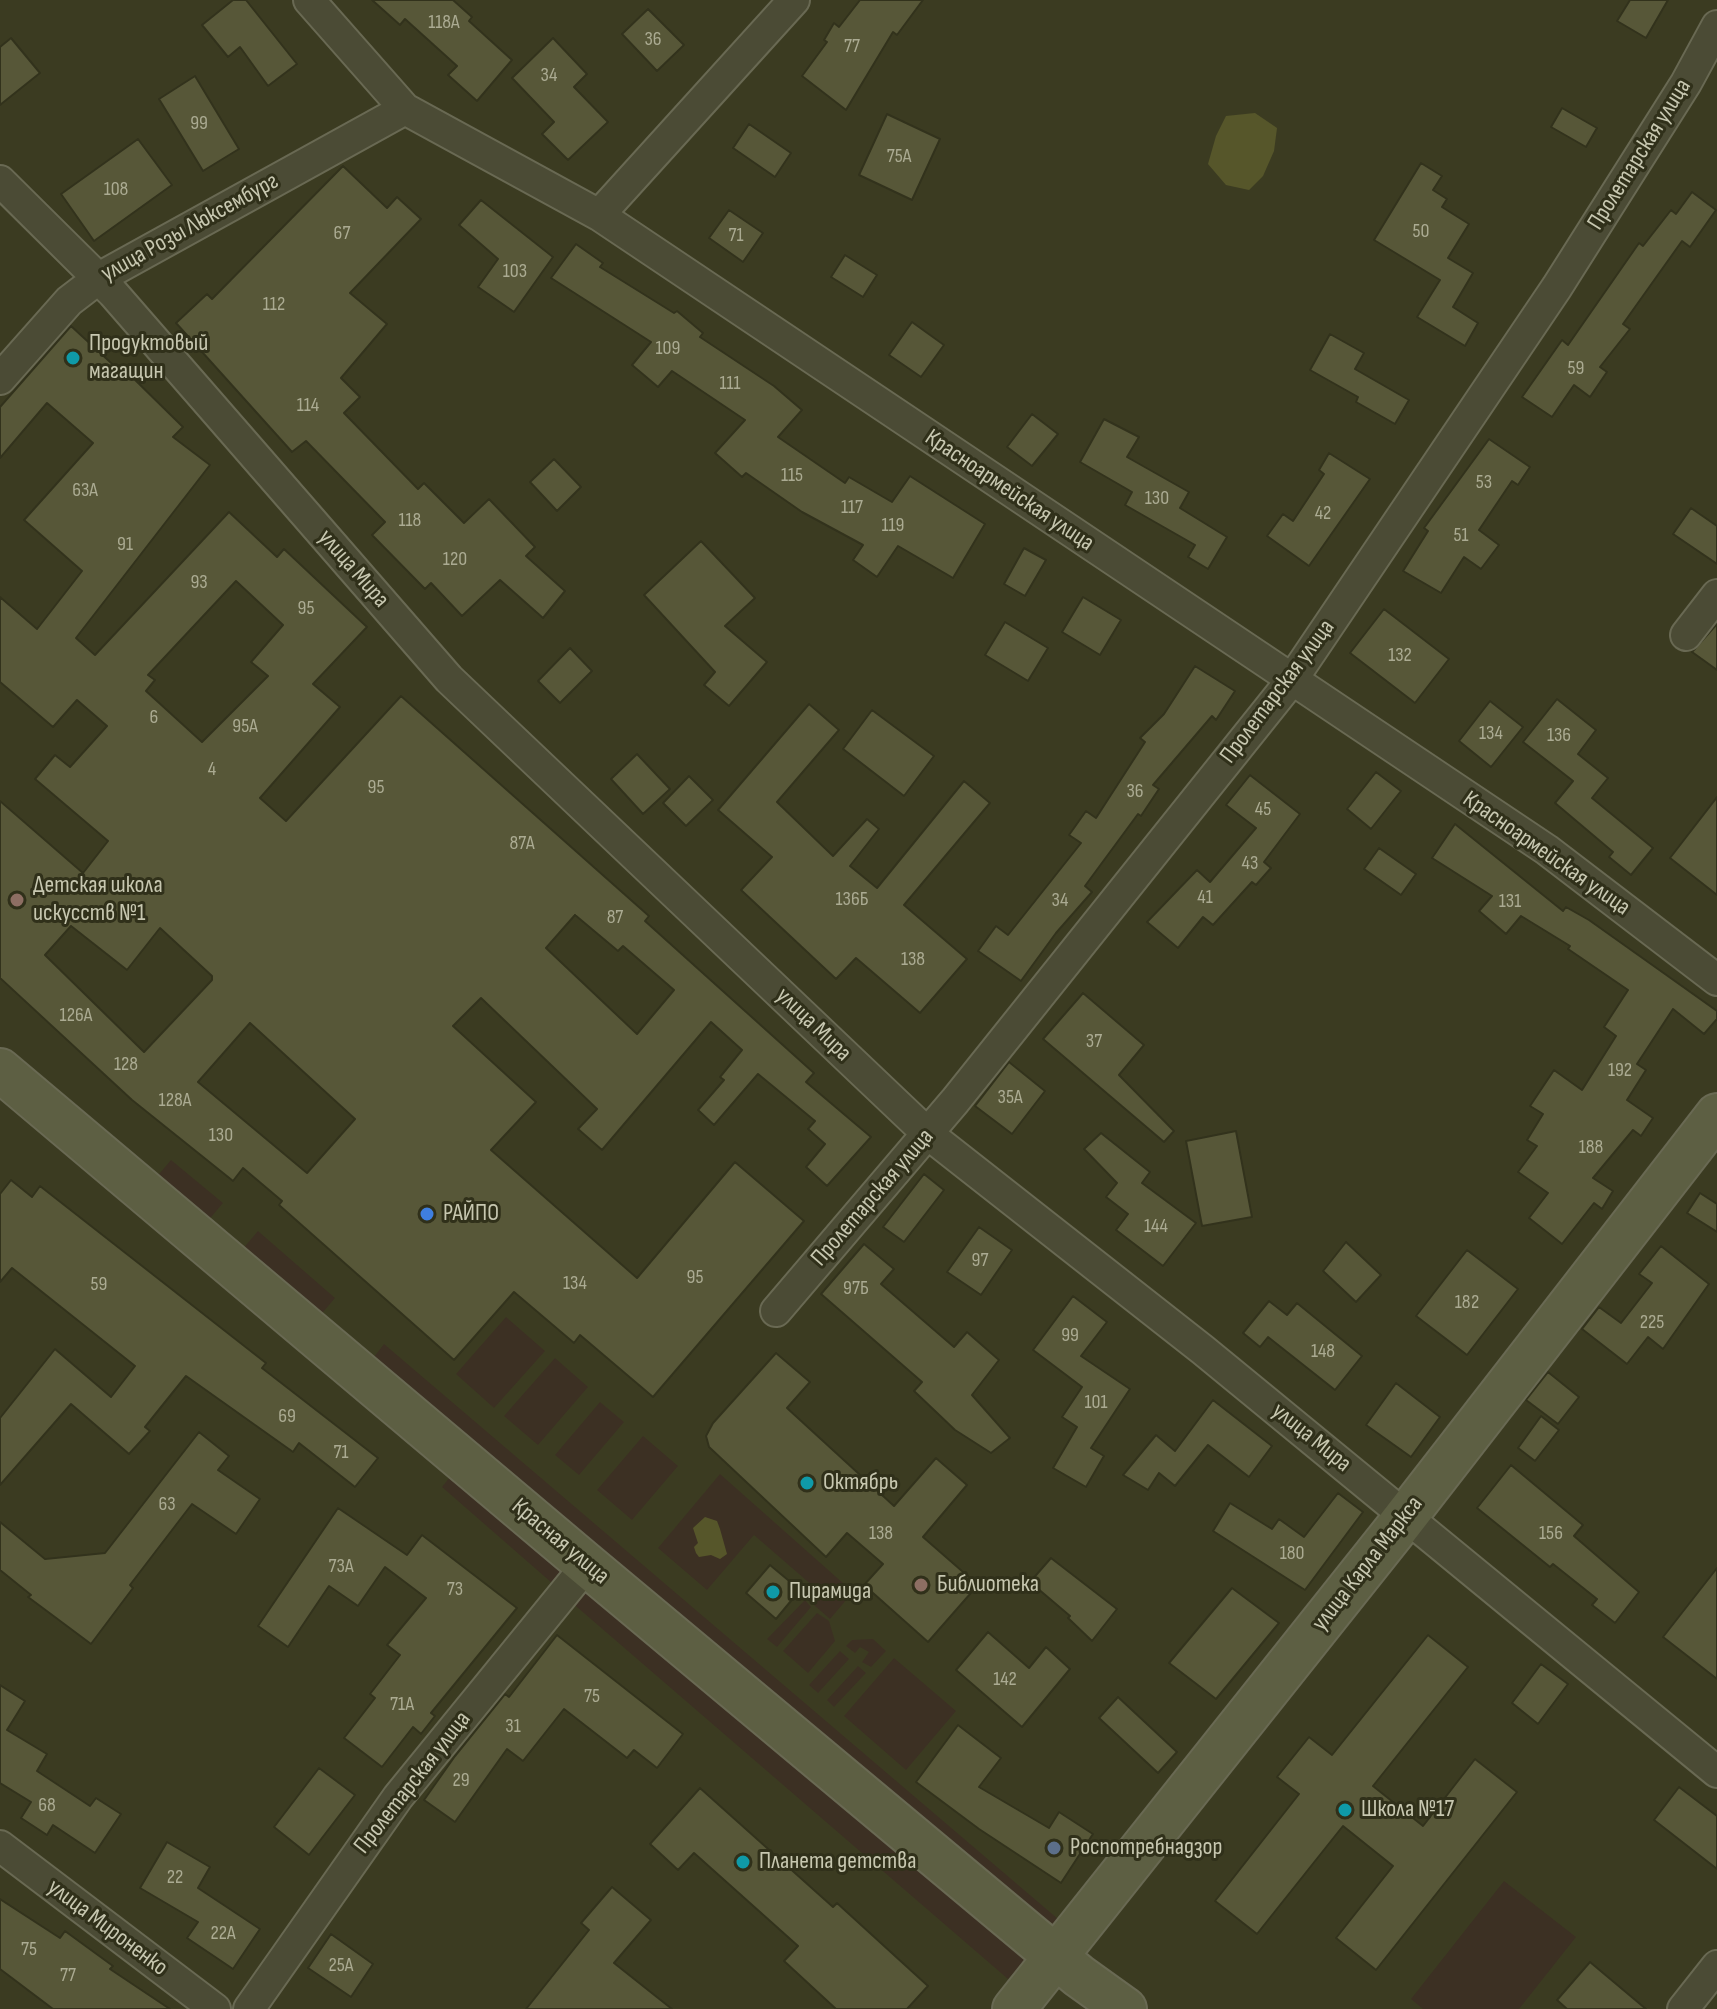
<!DOCTYPE html>
<html>
<head>
<meta charset="utf-8">
<style>
	body { margin:0 }
	canvas { display:block; background:#3b3b21 }
</style>
</head>
<body>
<canvas width="1717" height="2009"></canvas>
<script>
const ctx = document.querySelector('canvas').getContext('2d');
ctx.lineJoin = 'round';
function fill(path, color) { ctx.fillStyle = color; ctx.fill(path, 'evenodd'); }
const poly = rows => new Path2D(rows.map(r => 'M' + r).join(''));
function stroke(path, color, width, dash) { ctx.strokeStyle = color; ctx.lineWidth = width; ctx.lineCap = dash ? 'butt' : 'round'; ctx.setLineDash(dash || []); ctx.stroke(path); }
function label(font, color, halo, rows, align = 'center') {
  ctx.font = font + ' "Sofia Sans Condensed",sans-serif'; ctx.lineWidth = 6; ctx.setLineDash([]); ctx.textBaseline = 'middle'; ctx.strokeStyle = halo; ctx.fillStyle = color; for (const [text, x, y, turn = 0] of rows) {
    ctx.save(); ctx.translate(x, y); ctx.rotate((+turn || 0) * Math.PI / 180); ctx.textAlign = isNaN(turn) ? turn : align; if (halo) ctx.strokeText(text, 0, 0); ctx.fillText(text, 0, 0); ctx.restore();
  }
}
const green = poly([
	[171,1160,223,1203,206,1223,154,1180],
	[258,1231,335,1298,318,1318,241,1251],
	[506,1317,545,1351,494,1408,456,1374],
	[384,1344,1058,1919,1046,1933,370,1362],
	[555,1358,588,1387,538,1445,504,1416],
	[600,1402,624,1422,579,1475,555,1455],
	[643,1436,678,1466,632,1520,597,1490],
	[454,1472,565,1567,552,1583,442,1487],
	[720,1474,853,1592,830,1619,807,1599,814,1587,754,1535,707,1590,658,1548],
	[588,1580,1026,1959,1008,1979,570,1601],
	[805,1600,811,1607,777,1647,767,1639],
	[817,1613,829,1621,835,1641,808,1673,783,1651],
	[873,1639,886,1651,871,1667,862,1662,869,1652,860,1647,855,1653,846,1646,852,1640],
	[840,1651,849,1659,818,1693,809,1685],
	[894,1658,956,1711,906,1770,844,1716],
	[858,1666,866,1673,834,1707,827,1700],
	[1504,1881,1576,1937,1519,2009,1423,2009,1411,1999]
]);
const water = poly([
	[1255,113,1277,128,1274,151,1263,176,1249,190,1226,185,1208,164,1216,136,1226,116],
	[705,1517,717,1521,720,1529,727,1554,720,1559,711,1555,699,1557,696,1553,694,1547,698,1543,693,1528]
]);
const building = poly([
	[233,0,246,0,297,64,268,86,240,47,228,57,202,25,233,0],
	[372,0,453,0,472,17,469,21,512,60,477,101,448,75,457,66,405,19,400,25,372,0],
	[860,0,923,0,897,35,893,32,846,110,802,76,827,42,824,40,834,23,839,27,860,0],
	[1630,0,1668,0,1646,38,1617,21,1630,0],
	[648,9,684,45,657,71,622,34,648,9],
	[11,38,40,73,0,105,0,47,11,38],
	[553,38,587,74,574,87,608,122,568,160,542,134,554,122,512,78,553,38],
	[195,76,239,149,203,171,159,99,195,76],
	[1562,108,1597,128,1586,147,1551,127,1562,108],
	[887,114,940,139,912,200,859,175,887,114],
	[749,124,791,153,775,177,733,148,749,124],
	[138,139,172,185,94,241,61,194,138,139],
	[1421,163,1442,176,1433,190,1447,199,1442,207,1469,224,1448,258,1473,273,1453,307,1478,323,1465,346,1417,317,1440,280,1374,240,1421,163],
	[343,166,387,208,397,197,421,219,350,293,387,324,341,378,360,397,344,413,418,489,424,483,464,523,489,499,535,547,526,556,565,591,543,618,500,580,462,616,431,583,425,589,372,535,385,522,306,441,292,452,176,323,207,294,212,299,343,166],
	[1692,192,1716,210,1690,247,1682,241,1623,324,1630,329,1600,367,1607,372,1590,397,1574,385,1552,417,1522,397,1562,340,1568,345,1639,243,1643,246,1671,210,1676,214,1692,192],
	[481,200,553,257,514,312,478,287,498,259,459,225,481,200],
	[729,210,763,233,743,262,709,238,729,210],
	[576,244,603,263,600,267,674,313,677,311,703,333,700,337,774,386,802,410,778,437,845,483,849,477,892,502,910,476,985,524,953,578,898,546,877,577,853,560,863,545,802,512,746,473,742,477,715,453,745,420,672,371,658,387,632,365,651,342,551,278,576,244],
	[845,255,877,275,863,297,831,277,845,255],
	[912,322,944,345,921,377,889,355,912,322],
	[71,326,122,373,125,370,183,427,173,437,210,465,76,638,95,655,229,512,277,557,284,549,367,627,313,684,340,707,260,798,286,821,401,696,649,916,645,921,814,1073,806,1082,871,1137,827,1186,806,1167,825,1144,808,1129,815,1121,758,1074,714,1125,698,1110,724,1080,720,1077,742,1050,711,1022,602,1150,578,1129,597,1109,481,998,453,1026,536,1102,491,1150,637,1278,735,1162,804,1221,653,1397,580,1335,574,1343,514,1292,454,1360,279,1205,282,1201,243,1168,233,1181,132,1100,0,978,0,801,83,873,108,841,35,779,55,755,70,767,107,726,77,700,53,727,0,682,0,597,37,629,82,571,24,520,93,443,47,403,0,458,0,407,71,326],
	[236,581,283,625,251,662,268,676,202,742,146,691,155,680,148,675,236,581],
	[575,915,618,951,623,946,674,990,637,1034,546,948,575,915],
	[71,926,127,970,160,928,212,976,212,980,144,1052,45,955,71,926],
	[250,1023,355,1119,307,1173,198,1082,250,1023],
	[1330,334,1364,353,1355,369,1409,400,1395,424,1356,402,1358,397,1310,370,1330,334],
	[1032,414,1058,434,1032,466,1007,447,1032,414],
	[1104,419,1139,437,1127,457,1189,492,1180,508,1227,537,1208,569,1188,557,1195,545,1125,505,1132,492,1080,462,1104,419],
	[1489,439,1530,467,1518,485,1512,481,1479,530,1499,545,1481,569,1464,557,1441,593,1403,571,1428,531,1424,528,1489,439],
	[1329,453,1370,479,1309,566,1267,536,1283,514,1293,521,1324,474,1319,470,1329,453],
	[554,459,581,487,557,511,530,482,554,459],
	[1691,508,1717,526,1717,564,1673,534,1691,508],
	[701,541,755,598,725,626,767,662,729,706,704,685,715,672,644,595,701,541],
	[1024,548,1046,560,1025,596,1004,584,1024,548],
	[1083,597,1121,620,1100,655,1062,632,1083,597],
	[1384,609,1449,659,1415,703,1350,653,1384,609],
	[1005,622,1048,648,1028,681,985,655,1005,622],
	[1717,624,1717,670,1692,652,1717,624],
	[570,648,592,671,560,703,538,681,570,648],
	[1195,666,1235,691,1216,720,1212,716,1153,785,1159,789,1141,816,1138,814,1085,886,1092,892,1056,933,1021,981,978,951,996,926,1008,935,1081,843,1069,835,1086,811,1096,818,1145,742,1140,738,1164,714,1195,666],
	[1557,699,1596,730,1578,754,1608,778,1592,798,1653,848,1631,875,1609,857,1613,852,1555,803,1573,781,1523,742,1557,699],
	[1490,701,1523,727,1491,767,1459,741,1490,701],
	[809,704,839,730,777,802,833,856,867,819,879,829,850,866,877,888,964,781,990,803,904,905,967,959,920,1013,856,958,836,979,741,890,772,857,718,810,809,704],
	[872,710,934,756,904,796,843,749,872,710],
	[637,754,670,789,643,814,611,779,637,754],
	[1376,772,1401,791,1371,829,1347,809,1376,772],
	[1250,775,1300,814,1264,862,1271,868,1256,885,1252,882,1213,925,1203,917,1178,948,1147,922,1197,870,1210,882,1256,828,1226,805,1250,775],
	[689,776,713,800,686,826,663,803,689,776],
	[1717,797,1717,895,1670,858,1717,797],
	[1455,824,1563,911,1566,907,1589,920,1717,1011,1717,1019,1704,1034,1673,1009,1637,1064,1646,1070,1627,1100,1653,1118,1641,1136,1633,1130,1593,1178,1613,1191,1602,1209,1594,1203,1562,1244,1529,1218,1548,1193,1518,1172,1537,1146,1527,1140,1543,1114,1530,1106,1554,1070,1582,1090,1616,1036,1604,1027,1628,990,1568,949,1570,946,1521,916,1506,934,1479,911,1492,896,1432,858,1455,824],
	[1379,848,1416,874,1401,895,1364,869,1379,848],
	[1083,993,1144,1045,1119,1075,1174,1131,1164,1142,1043,1039,1083,993],
	[1009,1062,1045,1091,1012,1134,975,1106,1009,1062],
	[1236,1131,1252,1217,1202,1226,1186,1141,1236,1131],
	[1101,1133,1150,1172,1142,1183,1196,1223,1163,1266,1116,1230,1128,1214,1106,1197,1117,1183,1084,1149,1101,1133],
	[924,1174,944,1190,904,1242,883,1227,924,1174],
	[11,1180,32,1197,40,1186,266,1363,262,1368,378,1458,355,1487,299,1443,293,1452,186,1376,145,1427,150,1431,129,1454,71,1404,0,1485,0,1418,55,1349,111,1397,135,1366,12,1268,0,1282,0,1194,11,1180],
	[1700,1193,1717,1204,1717,1232,1687,1213,1700,1193],
	[979,1227,1012,1250,981,1295,947,1272,979,1227],
	[1346,1242,1381,1275,1356,1302,1323,1271,1346,1242],
	[864,1244,894,1269,881,1284,954,1347,967,1332,999,1360,972,1395,1010,1438,991,1453,955,1430,914,1391,922,1382,821,1294,864,1244],
	[1661,1246,1709,1284,1663,1349,1648,1337,1627,1364,1582,1329,1599,1307,1621,1323,1652,1283,1639,1274,1661,1246],
	[1467,1250,1518,1289,1467,1355,1416,1316,1467,1250],
	[1073,1296,1107,1322,1081,1356,1130,1389,1091,1448,1104,1456,1086,1487,1053,1468,1077,1427,1062,1417,1082,1387,1033,1350,1073,1296],
	[1269,1301,1287,1315,1297,1303,1362,1356,1335,1390,1268,1337,1260,1347,1243,1333,1269,1301],
	[776,1353,810,1382,787,1408,894,1506,936,1458,967,1485,923,1537,978,1585,928,1642,864,1585,883,1564,847,1533,826,1557,709,1447,706,1436,713,1423,776,1353],
	[1548,1372,1579,1397,1558,1424,1526,1400,1548,1372],
	[1396,1383,1440,1417,1411,1457,1366,1425,1396,1383],
	[1213,1400,1272,1446,1249,1477,1208,1445,1175,1486,1159,1473,1148,1490,1123,1475,1156,1435,1175,1451,1213,1400],
	[1541,1416,1559,1430,1535,1461,1518,1448,1541,1416],
	[199,1432,229,1456,218,1470,260,1499,236,1534,192,1504,130,1585,133,1588,91,1644,28,1597,31,1595,0,1570,0,1522,45,1559,105,1553,199,1432],
	[1511,1465,1583,1525,1574,1536,1639,1592,1615,1623,1592,1605,1597,1599,1553,1564,1550,1567,1477,1508,1511,1465],
	[1338,1493,1363,1512,1305,1590,1213,1531,1230,1503,1272,1529,1279,1519,1304,1537,1338,1493],
	[338,1508,407,1555,422,1535,517,1608,431,1713,435,1716,421,1734,413,1727,382,1767,344,1738,375,1698,370,1694,400,1655,387,1645,426,1598,385,1567,358,1606,329,1586,288,1647,258,1626,338,1508],
	[1051,1558,1117,1609,1092,1641,1068,1618,1070,1616,1030,1582,1051,1558],
	[770,1565,800,1590,776,1619,746,1593,770,1565],
	[1717,1568,1717,1679,1663,1637,1717,1568],
	[1232,1588,1279,1623,1216,1699,1169,1663,1232,1588],
	[988,1632,1029,1668,1046,1647,1070,1669,1022,1727,956,1670,988,1632],
	[557,1635,683,1734,657,1768,634,1750,627,1758,564,1709,523,1761,507,1749,455,1822,424,1800,455,1756,505,1694,509,1697,557,1635],
	[1428,1635,1468,1667,1373,1786,1423,1826,1475,1759,1517,1792,1376,1970,1336,1938,1393,1866,1343,1826,1257,1934,1215,1901,1299,1794,1277,1777,1309,1737,1332,1755,1428,1635],
	[1541,1664,1568,1684,1538,1724,1512,1703,1541,1664],
	[0,1685,25,1701,7,1730,47,1754,37,1771,90,1806,96,1798,121,1814,95,1853,53,1825,47,1835,21,1818,31,1802,0,1783,0,1685],
	[1118,1697,1177,1752,1158,1773,1099,1718,1118,1697],
	[958,1725,1001,1758,979,1787,1049,1828,1059,1812,1093,1834,1061,1883,979,1829,916,1782,958,1725],
	[319,1768,355,1795,309,1855,274,1827,319,1768],
	[1679,1787,1717,1816,1717,1869,1654,1820,1679,1787],
	[700,1788,833,1907,837,1903,928,1986,907,2009,836,2009,784,1961,798,1946,694,1853,678,1870,650,1844,700,1788],
	[167,1842,210,1867,198,1888,260,1929,233,1969,187,1938,198,1922,140,1888,167,1842],
	[612,1887,651,1920,614,1963,672,2009,526,2009,589,1930,581,1923,612,1887],
	[0,1899,60,1938,65,1931,113,1966,110,1969,170,2009,53,2009,0,1969,0,1899],
	[331,1934,373,1964,351,1997,308,1968,331,1934],
	[1590,1962,1646,2009,1567,2009,1557,2000,1590,1962]
]);
const street = poly([
	[309,0,405,109,599,215,1547,850,1717,980],
	[0,181,113,293,449,679,928,1134,1203,1350,1717,1772],
	[599,215,794,0],
	[0,379,69,301,99,278,405,109],
	[1686,635,1717,595],
	[776,1311,955,1101,1291,681,1557,287,1686,83,1717,26],
	[0,1846,215,2009],
	[249,2009,398,1797,587,1565],
	[1683,2009,1717,1966]
]);
const secondary = poly([
	[0,1070,587,1565,1079,1976,1125,2009],
	[1014,2009,1396,1529,1717,1115]
]);
const markers = [
	[73,358,8,"#0f9aa8"],
	[17,900,8,"#8d6e63"],
	[427,1214,8,"#3f7fe0"],
	[807,1483,8,"#0f9aa8"],
	[921,1585,8,"#8d6e63"],
	[773,1592,8,"#0f9aa8"],
	[1345,1810,8,"#0f9aa8"],
	[1054,1848,8,"#5c6f8a"],
	[743,1862,8,"#0f9aa8"]
];
const numberNames = [
	["118А",444,23],
	["36",653,40],
	["77",852,47],
	["34",549,76],
	["99",199,124],
	["75А",899,157],
	["108",116,190],
	["50",1421,232],
	["67",342,234],
	["71",736,236],
	["103",515,272],
	["112",274,305],
	["109",668,349],
	["59",1576,369],
	["111",730,384],
	["114",308,406],
	["115",792,476],
	["53",1484,483],
	["63А",85,491],
	["130",1157,499],
	["117",852,508],
	["42",1323,514],
	["118",410,521],
	["119",893,526],
	["51",1461,536],
	["91",125,545],
	["120",455,560],
	["93",199,583],
	["95",306,609],
	["132",1400,656],
	["6",154,718],
	["95А",245,727],
	["134",1491,734],
	["136",1559,736],
	["4",212,770],
	["95",376,788],
	["36",1135,792],
	["45",1263,810],
	["87А",522,844],
	["43",1250,864],
	["41",1205,898],
	["136Б",852,900],
	["34",1060,901],
	["131",1510,902],
	["87",615,918],
	["138",913,960],
	["126А",76,1016],
	["37",1094,1042],
	["128",126,1065],
	["192",1620,1071],
	["35А",1010,1098],
	["128А",175,1101],
	["130",221,1136],
	["188",1591,1148],
	["144",1156,1227],
	["97",980,1261],
	["95",695,1278],
	["134",575,1284],
	["59",99,1285],
	["97Б",856,1289],
	["182",1467,1303],
	["225",1652,1323],
	["99",1070,1336],
	["148",1323,1352],
	["101",1096,1403],
	["69",287,1417],
	["71",341,1453],
	["63",167,1505],
	["138",881,1534],
	["156",1551,1534],
	["180",1292,1554],
	["73А",341,1567],
	["73",455,1590],
	["142",1005,1680],
	["75",592,1697],
	["71А",402,1705],
	["31",513,1727],
	["29",461,1781],
	["68",47,1806],
	["22",175,1878],
	["22А",223,1934],
	["75",29,1950],
	["25А",341,1966],
	["77",68,1976]
];
const streetNames = [
	["Пролетарская улица",1640,155,-58],
	["улица Розы Люксембург",190,228,-29],
	["Красноармейская улица",1009,491,34],
	["улица Мира",353,569,49],
	["Пролетарская улица",1278,692,-53],
	["Красноармейская улица",1546,854,35],
	["улица Мира",813,1025,44],
	["Пролетарская улица",873,1198,-49],
	["улица Мира",1311,1438,39],
	["Красная улица",560,1542,40],
	["улица Карла Маркса",1368,1564,-52],
	["Пролетарская улица",413,1783,-52],
	["улица Мироненко",107,1928,37]
];
const poiNames = [
	["Продуктовый",89,344],
	["магащин",89,372],
	["Детская школа",33,886],
	["искусств №1",33,914],
	["РАЙПО",443,1214],
	["Октябрь",823,1483],
	["Библиотека",937,1585],
	["Пирамида",789,1592],
	["Школа №17",1361,1810],
	["Роспотребнадзор",1070,1848],
	["Планета детства",759,1862]
];
fill(green, '#3c3023');
fill(water, '#56562a');
fill(building, '#575738');
stroke(building, '#32321c', 2);
stroke(street, '#696953', 34);
stroke(secondary, '#696953', 46);
stroke(street, '#4b4b35', 30);
stroke(secondary, '#5d5f43', 42);
for (const [x, y, r, color] of markers) { const dot = new Path2D(); dot.arc(x, y, r, 0, 2 * Math.PI); ctx.fillStyle = color; ctx.fill(dot); stroke(dot, '#30301a', 3); }
label('20px', '#abab92', null, numberNames);
label('24px', '#c7c7b0', '#30301a', streetNames);
label('24px', '#c7c7b0', '#30301a', poiNames, 'left');
</script>
</body>
</html>
